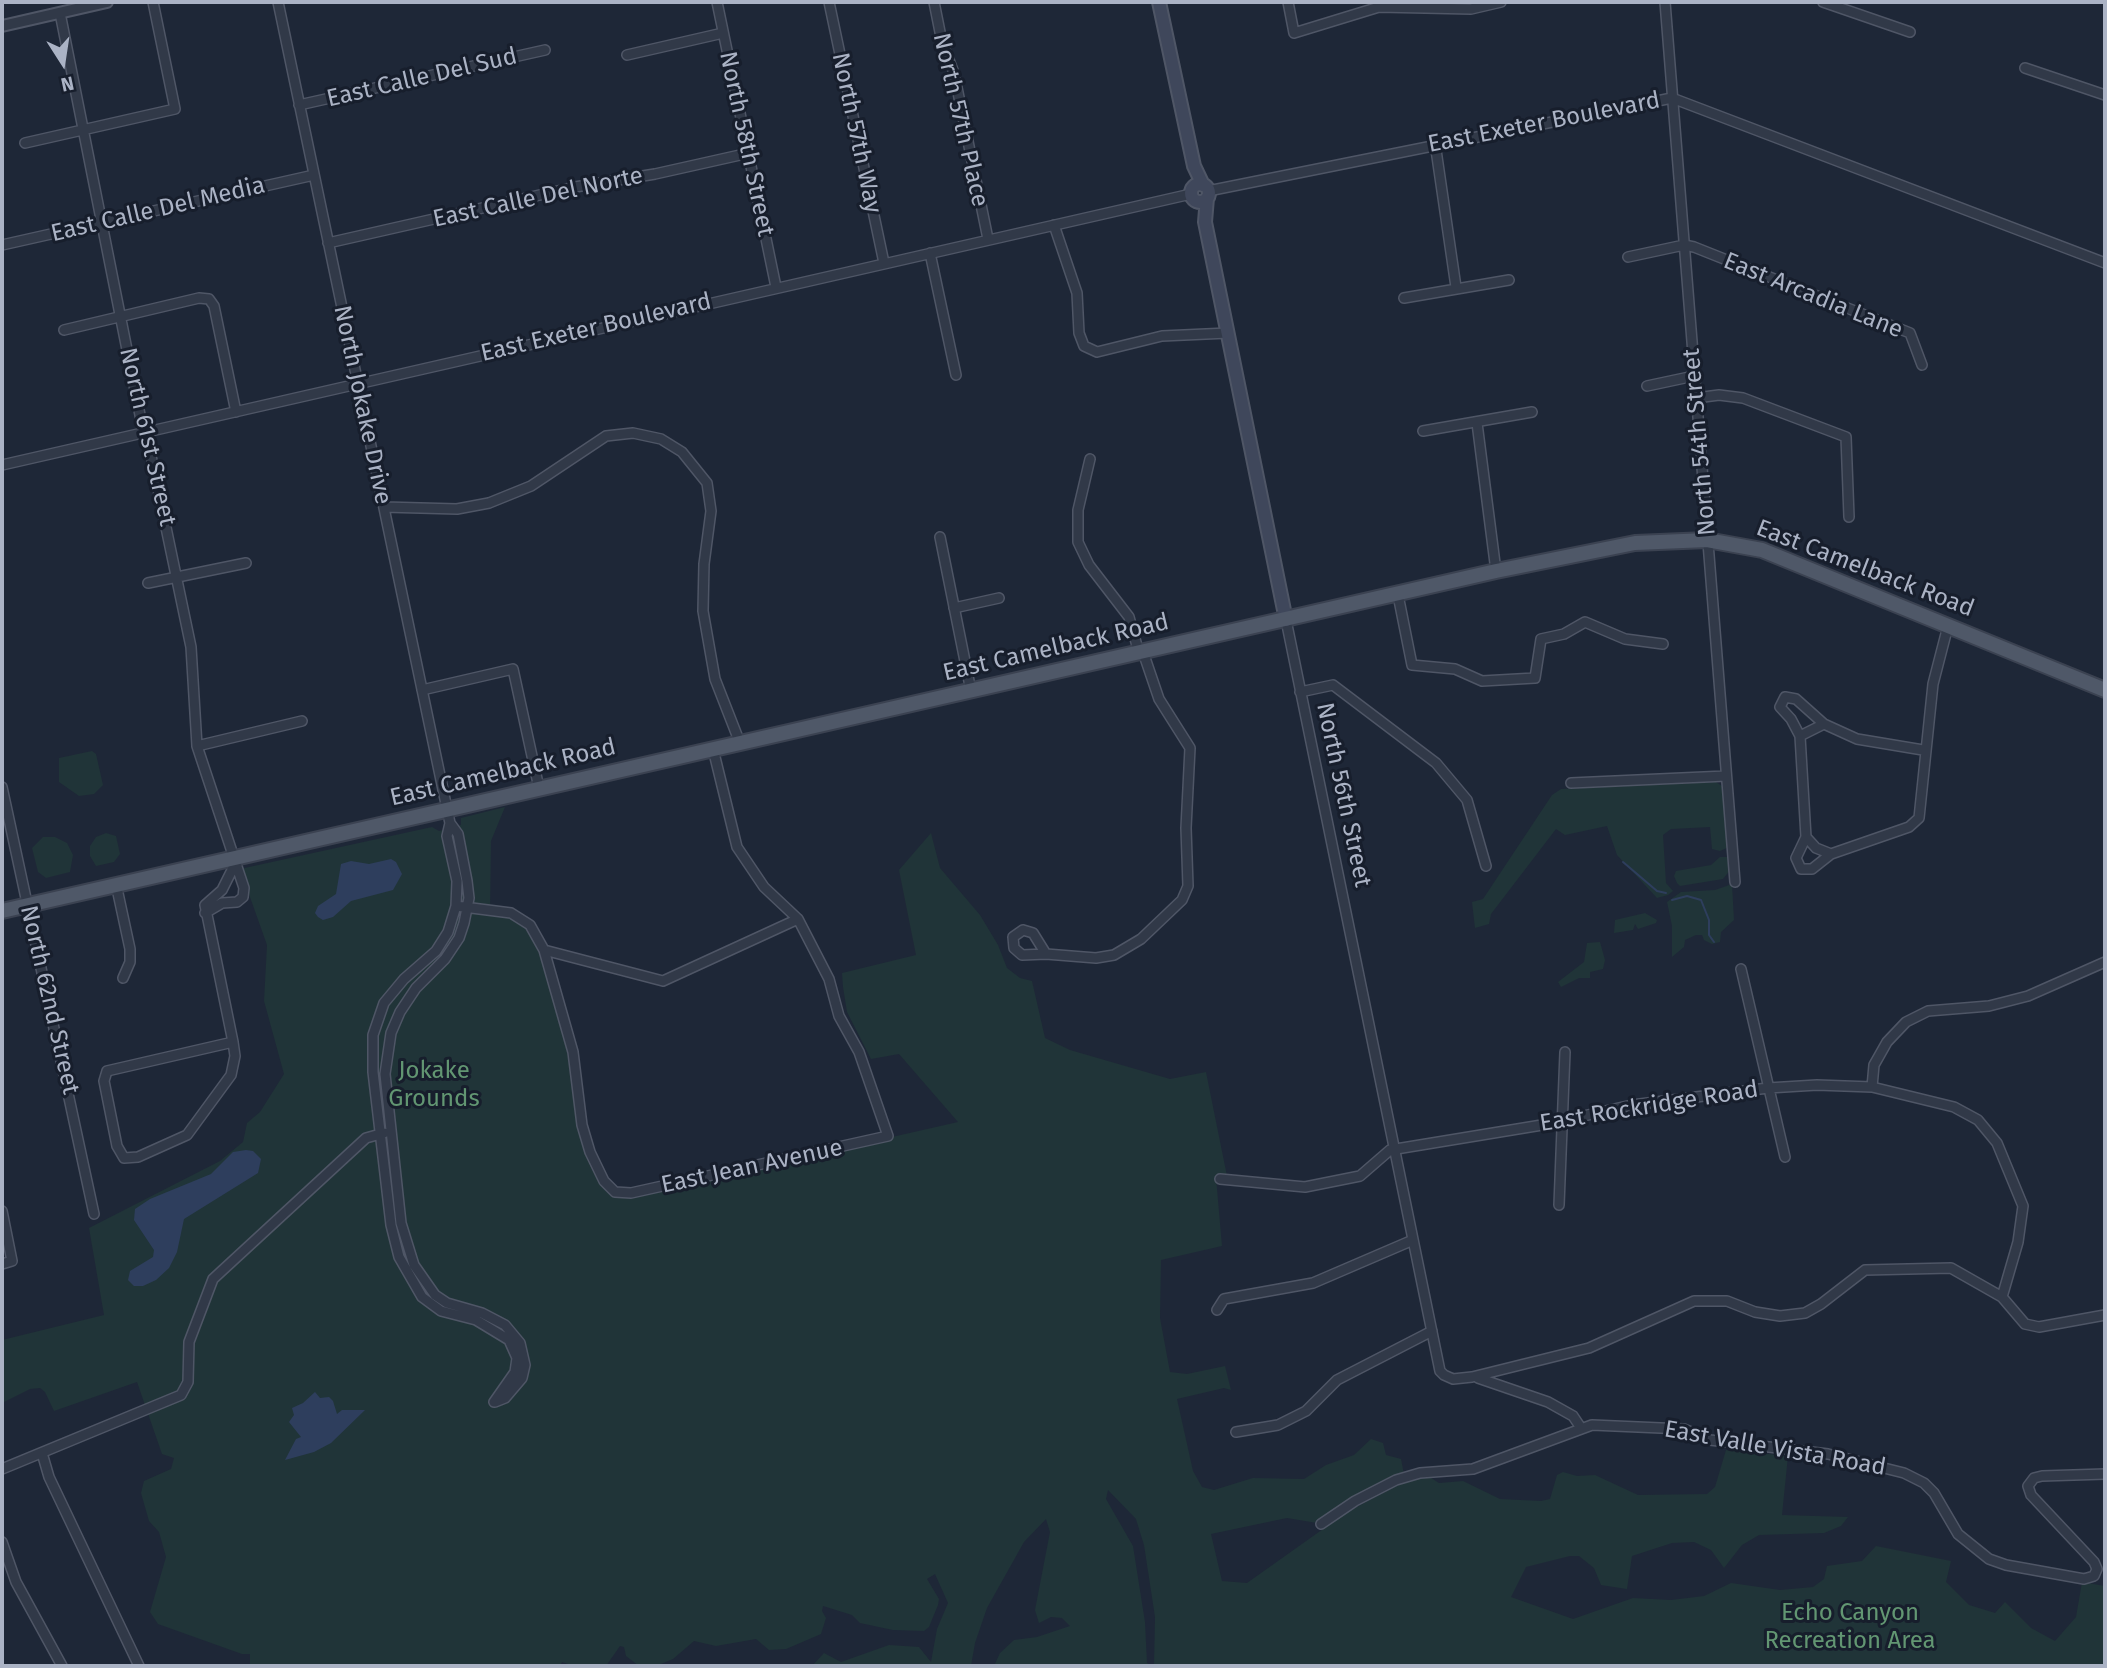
<!DOCTYPE html>
<html>
<head>
<meta charset="utf-8">
<style>
	body { margin:0 }
	#map { position:relative; width:2107px; height:1668px; overflow:hidden; background:#1e2737; font-family:"Fira Sans",sans-serif }
	canvas { display:block }
	.frame { position:absolute; inset:0; border:4px solid #abb3c5; pointer-events:none }
	.north { position:absolute; left:28px; top:28px; width:70px; height:70px; -webkit-text-stroke:5px #171e2c; paint-order:stroke; rotate:168deg; font-size:19px; font-weight:700; line-height:28px; text-align:center; color:#abb3c5 }
	.north::after { content:''; display:block; margin:auto; width:24px; height:32px; background:#abb3c5; clip-path:polygon(50% 0,100% 100%,50% 72%,0 100%) }
</style>
</head>
<body>
<div id="map">
<canvas width="2107" height="1668"></canvas>
<div class="frame"></div>
<div class="north">N</div>
</div>
<script>
const ctx = document.querySelector('canvas').getContext('2d');
ctx.lineJoin = 'round';
function fill(path, color) { ctx.fillStyle = color; ctx.fill(path, 'evenodd'); }
const poly = rows => new Path2D(rows.map(r => 'M' + r).join(''));
function stroke(path, color, width, dash) { ctx.strokeStyle = color; ctx.lineWidth = width; ctx.lineCap = dash ? 'butt' : 'round'; ctx.setLineDash(dash || []); ctx.stroke(path); }
function label(font, color, halo, rows, align = 'center') {
  ctx.font = font + ' "Fira Sans",sans-serif'; ctx.lineWidth = 6; ctx.setLineDash([]); ctx.textBaseline = 'middle'; ctx.strokeStyle = halo; ctx.fillStyle = color; for (const [text, x, y, turn = 0] of rows) {
    ctx.save(); ctx.translate(x, y); ctx.rotate((+turn || 0) * Math.PI / 180); ctx.textAlign = isNaN(turn) ? turn : align; if (halo) ctx.strokeText(text, 0, 0); ctx.fillText(text, 0, 0); ctx.restore();
  }
}
const green = poly([
	[92,751,96,754,103,785,94,794,79,796,59,782,59,758],
	[1716,782,1722,786,1729,847,1720,851,1712,849,1710,827,1671,829,1663,835,1666,883,1673,891,1668,895,1657,898,1617,855,1607,826,1565,835,1556,829,1491,914,1489,924,1475,928,1472,902,1483,899,1552,795,1561,789],
	[505,807,491,841,490,915,510,918,524,925,540,953,568,1045,578,1126,601,1183,628,1197,958,1122,899,1054,871,1059,847,1012,843,987,842,973,916,955,899,870,931,833,940,868,980,915,998,945,1007,968,1020,978,1032,981,1045,1038,1070,1050,1170,1079,1206,1072,1227,1176,1216,1177,1222,1246,1161,1260,1160,1318,1170,1372,1187,1374,1225,1366,1231,1390,1224,1388,1177,1399,1193,1471,1202,1487,1214,1490,1253,1478,1304,1479,1326,1465,1354,1455,1371,1439,1383,1443,1386,1455,1401,1459,1404,1474,1361,1495,1317,1523,1287,1518,1211,1534,1222,1581,1247,1583,1347,1512,1404,1482,1428,1476,1439,1483,1463,1481,1500,1499,1541,1501,1550,1499,1557,1475,1563,1472,1577,1476,1595,1475,1638,1495,1707,1494,1715,1487,1726,1450,1788,1456,1782,1515,1848,1517,1841,1526,1824,1533,1759,1535,1742,1545,1724,1568,1711,1550,1694,1542,1672,1543,1632,1556,1627,1589,1601,1585,1594,1568,1579,1556,1570,1556,1526,1567,1511,1597,1573,1619,1633,1598,1671,1600,1704,1596,1731,1583,1780,1590,1813,1587,1824,1579,1827,1566,1862,1561,1876,1546,1951,1561,1946,1582,1969,1605,1995,1613,2005,1602,2031,1628,2055,1641,2076,1617,2082,1582,2105,1586,2105,1666,1154,1666,1155,1617,1144,1545,1136,1519,1108,1490,1106,1499,1133,1546,1145,1622,1147,1663,1153,1666,994,1666,1000,1653,1014,1640,1037,1637,1070,1626,1062,1618,1051,1617,1039,1623,1035,1610,1050,1532,1046,1519,1024,1542,987,1608,975,1643,971,1666,812,1666,824,1653,841,1662,889,1645,919,1647,931,1662,937,1629,948,1603,935,1574,927,1579,939,1599,938,1605,929,1627,924,1631,893,1630,860,1623,852,1615,823,1606,822,1611,826,1618,821,1634,786,1649,769,1650,756,1639,716,1646,694,1641,673,1659,656,1666,639,1666,626,1656,624,1647,620,1646,606,1666,574,1666,562,1662,560,1666,250,1666,250,1654,242,1654,158,1624,150,1612,166,1557,159,1532,149,1521,141,1493,144,1481,171,1469,174,1458,162,1454,137,1382,54,1411,45,1392,40,1388,30,1389,4,1402,2,1340,104,1315,89,1228,220,1161,243,1142,247,1123,260,1112,284,1074,264,1001,267,945,240,869,432,827,439,831,461,825,461,818],
	[106,833,116,836,120,854,114,862,96,866,90,856,90,846,96,837],
	[43,837,55,837,67,843,73,855,70,872,46,878,38,872,32,848],
	[1720,857,1729,857,1731,869,1723,879,1680,886,1677,883,1674,876,1676,871,1711,865],
	[1732,884,1734,920,1721,932,1720,942,1712,944,1704,940,1702,935,1696,935,1685,940,1684,947,1672,957,1672,926,1667,902,1681,892,1715,890],
	[1645,913,1657,920,1656,923,1638,929,1635,924,1633,930,1614,933,1615,920],
	[1600,942,1605,960,1603,969,1590,972,1590,978,1579,978,1561,987,1558,982,1584,962,1587,943]
]);
const water = poly([
	[391,859,396,862,402,874,393,890,351,901,333,917,323,920,318,917,315,913,318,906,336,894,341,864,351,861,369,864],
	[246,1150,253,1151,261,1159,258,1173,184,1219,177,1252,169,1268,156,1280,143,1286,134,1286,128,1280,130,1271,153,1257,154,1250,134,1220,135,1209,150,1199,211,1174,233,1152],
	[315,1392,320,1398,329,1397,333,1401,337,1414,342,1410,365,1410,331,1443,314,1452,285,1460,296,1439,301,1437,289,1422,294,1415,292,1408,303,1403]
]);
const stream = poly([
	[1623,862,1657,891,1666,893],
	[1672,900,1687,896,1701,900,1709,920,1709,935,1714,942]
]);
const minor = poly([
	[278,2,450,823,447,836,457,881,456,906,448,932,436,951,404,979,384,1003,373,1035,373,1072,391,1225,399,1257,422,1297,441,1311,476,1320,509,1340,517,1358,515,1372,494,1402],
	[717,2,776,287],
	[829,2,884,263],
	[934,2,942,42,954,73,988,239],
	[1288,2,1294,33,1379,7,1471,9,1501,2],
	[1665,2,1735,882],
	[1823,2,1910,32],
	[60,13,142,425,146,432,191,647,197,746,244,888,243,897,237,902,222,903,205,913],
	[627,55,723,33],
	[2025,68,2105,95],
	[299,105,545,50],
	[25,143,175,109,153,2],
	[1435,143,1456,287],
	[1208,191,1672,98,2105,263],
	[1054,225,1077,293,1079,333,1084,346,1097,352,1162,336,1228,333],
	[328,243,575,187,655,174,749,153],
	[2,245,314,175],
	[930,253,956,375],
	[1628,257,1684,245,1694,247,1910,333,1922,365],
	[1404,298,1509,280],
	[64,330,199,298,209,299,214,306,236,412],
	[1647,386,1694,376],
	[1696,398,1719,395,1743,398,1846,437,1849,517],
	[1477,423,1496,571],
	[1423,431,1532,412],
	[1090,459,1078,510,1078,542,1089,565,1129,617,1139,653],
	[2,465,1191,194],
	[384,507,457,509,489,503,531,486,606,436,633,433,661,439,682,452,707,483,711,511,704,564,703,611,715,679,740,743],
	[940,537,971,691],
	[148,583,246,563],
	[1398,595,1412,665,1455,669,1482,681,1535,678,1541,639,1564,634,1585,622,1625,639,1663,644],
	[954,608,999,598],
	[1286,620,1440,1371,1444,1375,1453,1379,1472,1377,1589,1348,1694,1301,1727,1301,1755,1312,1780,1316,1805,1313,1821,1304,1865,1270,1951,1268,2002,1297,2025,1324,2039,1327,2105,1315],
	[422,690,513,669,539,788],
	[1300,692,1333,685,1436,763,1467,800,1486,866],
	[1800,736,1824,724],
	[197,746,302,721],
	[1571,783,1726,776],
	[2,787,94,1214],
	[450,823,458,834,467,881,469,898,464,923,459,938,445,959,416,988,400,1012,391,1033,385,1074,401,1223,414,1265,435,1295,447,1303,482,1313,505,1325,520,1343,525,1365,522,1378,505,1398,495,1402],
	[1806,837,1816,848,1831,854,1909,827,1919,818,1933,684,1948,626],
	[1806,837,1800,736,1791,719,1780,707,1785,697,1796,699,1824,724,1857,739,1923,750],
	[1806,837,1796,858,1801,869,1812,869,1831,854],
	[116,884,130,949,130,962,123,978],
	[456,906,511,913,530,925,544,950,573,1052,582,1125,590,1152,604,1181,615,1192,631,1193,888,1136,859,1052,839,1016,829,979,798,919,764,887,737,847,713,749],
	[1023,930,1033,933,1046,954,1022,955,1014,948,1013,937,1023,930],
	[544,950,663,981,798,919],
	[1046,954,1096,958,1114,955,1141,939,1182,900,1188,886,1186,828,1190,748,1159,699,1143,652],
	[1741,969,1785,1157],
	[233,1042,107,1071,104,1081,117,1146,124,1158,138,1157,187,1135,231,1075,235,1056,233,1042,205,905,222,890,234,866],
	[1872,1087,1874,1065,1887,1042,1906,1022,1928,1011,1989,1006,2028,996,2105,962],
	[1220,1179,1305,1187,1360,1176,1390,1150,1548,1124,1632,1105,1768,1088,1817,1085,1872,1087,1954,1107,1978,1120,1997,1143,2023,1206,2018,1242,2002,1297],
	[1559,1205,1565,1052],
	[2,1211,12,1261,2,1264],
	[1217,1310,1224,1299,1313,1283,1413,1240],
	[1478,1378,1548,1402,1573,1416,1581,1428],
	[1236,1432,1278,1425,1306,1411,1337,1380,1432,1331],
	[42,1453,49,1477,139,1666],
	[2,1469,181,1395,188,1382,189,1342,213,1279,366,1138,384,1133],
	[1321,1524,1355,1501,1396,1480,1420,1473,1473,1469,1592,1425,1684,1429,1710,1440,1828,1454,1904,1473,1924,1483,1934,1493,1958,1534,1989,1559,2006,1565,2084,1579,2094,1576,2097,1569,2094,1562,2031,1495,2028,1486,2034,1478,2042,1476,2105,1474],
	[2,1542,16,1582,62,1666]
]);
const tertiary = poly([
	[2,26,107,2]
]);
const secondary = poly([
	[1159,2,1194,166,1203,185],
	'1191 193a9 9 0 1 1 18 0a9 9 0 1 1-18 0Z',
	[1207,198,1205,222,1286,620]
]);
const primary = poly([
	[2,911,1496,571,1635,543,1707,540,1762,550,2105,690]
]);
const streetNames = [
	["East Calle Del Sud",422,78,-13],
	["North 57th Place",960,120,77],
	["East Exeter Boulevard",1544,123,-11],
	["North 57th Way",856,133,78],
	["North 58th Street",746,144,78],
	["East Calle Del Norte",538,198,-12],
	["East Calle Del Media",158,210,-13],
	["East Arcadia Lane",1813,296,22],
	["East Exeter Boulevard",596,328,-13],
	["North Jokake Drive",362,405,78],
	["North 61st Street",147,437,77],
	["North 54th Street",1700,442,-95],
	["East Camelback Road",1865,569,21],
	["East Camelback Road",1056,648,-13],
	["East Camelback Road",503,773,-13],
	["North 56th Street",1343,795,78],
	["North 62nd Street",49,1000,77],
	["East Rockridge Road",1649,1107,-9],
	["East Jean Avenue",752,1167,-12],
	["East Valle Vista Road",1775,1449,10]
];
const parkNames = [
	["Jokake",434,1071],
	["Grounds",434,1099],
	["Echo Canyon",1850,1613],
	["Recreation Area",1850,1641]
];
fill(green, '#203438');
fill(water, '#2e3e5d');
stroke(stream, '#2e3e5d', 2);
stroke(minor, '#4f5666', 12);
stroke(tertiary, '#4f5666', 14);
stroke(secondary, '#4f5666', 16);
stroke(primary, '#3b4251', 18);
stroke(minor, '#313948', 9);
stroke(tertiary, '#313948', 10);
stroke(secondary, '#3f475b', 12);
stroke(primary, '#4f5868', 14);
label('24px', '#abb3c5', '#171e2c', streetNames);
label('24px', '#629672', '#171e2c', parkNames);
</script>
</body>
</html>
